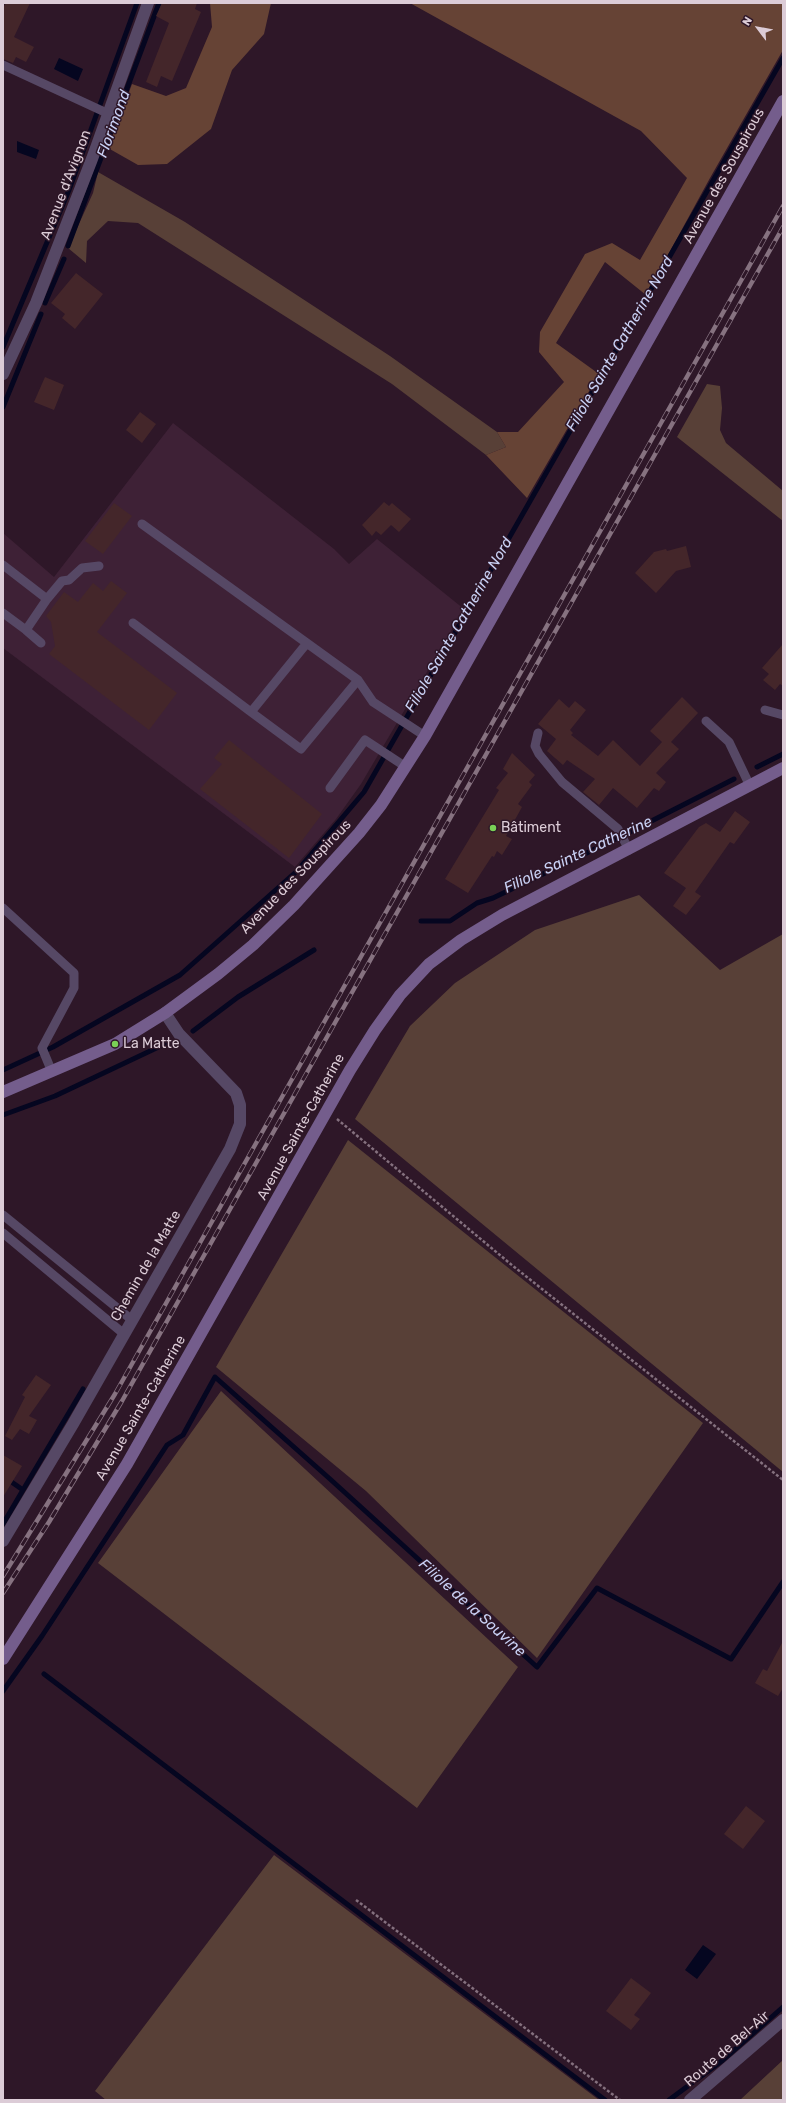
<!DOCTYPE html>
<html>
<head>
<meta charset="utf-8">
<style>
	body { margin:0 }
	#map { position:relative; width:786px; height:2103px; overflow:hidden; background:#2e1728; font-family:Rubik,sans-serif }
	canvas { display:block }
	.frame { position:absolute; inset:0; border:4px solid #dcccd7; pointer-events:none }
	.north { position:absolute; left:738px; top:8px; width:40px; height:40px; -webkit-text-stroke:3px #2e1728; paint-order:stroke; rotate:302deg; font-size:11px; font-weight:700; line-height:16px; text-align:center; color:#dcccd7 }
	.north::after { content:''; display:block; margin:auto; width:14px; height:18px; background:#dcccd7; clip-path:polygon(50% 0,100% 100%,50% 72%,0 100%) }
</style>
</head>
<body>
<div id="map">
<canvas width="786" height="2103"></canvas>
<div class="frame"></div>
<div class="north">N</div>
</div>
<script>
const ctx = document.querySelector('canvas').getContext('2d');
ctx.lineJoin = 'round';
function fill(path, color) { ctx.fillStyle = color; ctx.fill(path, 'evenodd'); }
const poly = rows => new Path2D(rows.map(r => 'M' + r).join(''));
function stroke(path, color, width, dash) { ctx.strokeStyle = color; ctx.lineWidth = width; ctx.lineCap = dash ? 'butt' : 'round'; ctx.setLineDash(dash || []); ctx.stroke(path); }
function label(font, color, halo, rows, align = 'center') {
  ctx.font = font + ' Rubik,sans-serif'; ctx.lineWidth = 3; ctx.setLineDash([]); ctx.textBaseline = 'middle'; ctx.strokeStyle = halo; ctx.fillStyle = color; for (const [text, x, y, turn = 0] of rows) {
    ctx.save(); ctx.translate(x, y); ctx.rotate((+turn || 0) * Math.PI / 180); ctx.textAlign = isNaN(turn) ? turn : align; if (halo) ctx.strokeText(text, 0, 0); ctx.fillText(text, 0, 0); ctx.restore();
  }
}
const built = poly([
	[173,423,334,549,349,564,377,539,464,609,361,784,336,819,295,867,3,648,3,533,54,577]
]);
const green = poly([
	[98,172,185,222,390,356,497,432,506,447,486,455,392,384,138,223,108,221,87,241,86,263,68,248,93,193],
	[707,384,720,386,722,408,720,430,726,443,783,491,783,521,677,437],
	[639,895,720,970,783,934,783,1472,355,1119,410,1026,455,983,535,930],
	[348,1140,703,1423,537,1658,366,1491,216,1367],
	[221,1391,518,1667,417,1808,98,1563],
	[274,1855,599,2100,106,2100,95,2091],
	[783,2060,783,2100,740,2100]
]);
const forest = poly([
	[210,3,271,3,264,34,232,70,211,129,167,164,138,165,108,148,132,84,166,96,186,88,212,27],
	[410,3,783,3,783,50,710,178,646,295,605,262,556,343,599,374,527,498,486,455,506,447,497,432,518,432,564,382,539,352,540,332,585,254,612,243,640,260,687,178,641,131]
]);
const water = poly([
	[59,58,83,69,78,81,54,69],
	[17,141,39,150,36,159,17,152],
	[703,1945,716,1954,697,1979,685,1970]
]);
const stream = poly([
	[68,246,159,3],
	[45,303,64,259],
	[3,347,69,190,137,3],
	[3,407,41,314],
	[757,767,783,754],
	[421,921,450,921,477,903,493,898,620,837,734,779],
	[193,1031,238,997,314,950],
	[3,1070,53,1047,180,975,297,871,364,792,783,58],
	[3,1115,55,1096,167,1043],
	[3,1476,23,1490,83,1389],
	[3,1524,23,1490],
	[44,1674,605,2100],
	[3,1691,42,1636,167,1445,183,1435,215,1377,330,1479,537,1667,597,1588,731,1659,783,1582],
	[669,2100,723,2060,783,2007]
]);
const building = poly([
	[6,3,30,3,14,37,34,47,26,62,16,57,13,63,3,59,3,8],
	[162,3,197,3,195,9,201,12,172,81,161,76,157,87,146,82,169,23,156,16],
	[76,273,103,294,75,329,62,318,65,314,51,303],
	[45,377,64,385,54,410,34,402],
	[140,412,156,424,142,443,126,430],
	[384,502,389,506,392,503,411,519,399,532,391,525,381,535,376,531,372,536,362,525],
	[114,503,132,516,103,554,85,541],
	[686,546,691,567,676,571,656,593,635,573,654,552,666,549,667,551],
	[111,581,127,593,97,632,177,693,149,730,49,654,55,646,51,622,46,616,64,592,78,602,93,583,103,591],
	[783,644,783,686,780,684,775,690,763,680,769,674,762,668],
	[682,697,698,713,671,742,679,749,656,773,666,782,659,791,654,788,637,808,613,788,599,805,583,792,595,779,567,760,563,765,547,751,556,739,538,724,559,699,569,708,575,701,586,710,570,730,573,733,571,735,598,756,613,740,640,766,662,742,650,731],
	[229,740,322,814,289,858,200,789,222,764,214,758],
	[512,753,535,775,529,782,532,785,518,804,522,807,506,836,512,839,502,855,497,851,494,857,492,856,468,893,445,879,499,790,496,788,508,773,503,769],
	[735,811,750,822,734,844,730,842,695,892,701,896,686,915,673,906,686,888,664,873,699,827,706,823,720,832],
	[36,1375,51,1385,29,1416,37,1420,29,1434,20,1429,12,1440,5,1436,25,1397,22,1395],
	[3,1455,22,1466,3,1497],
	[783,1641,783,1688,778,1696,755,1683,763,1669,767,1671],
	[746,1806,765,1821,743,1849,724,1834],
	[631,1978,651,1993,634,2015,640,2019,631,2030,606,2011]
]);
const path = poly([
	[337,1119,513,1266,783,1480],
	[356,1900,620,2100]
]);
const lane = poly([
	[3,65,109,114],
	[142,524,358,680,373,702,425,736],
	[3,565,47,599,26,630,3,613],
	[47,599,62,581,69,580,82,568,99,566],
	[133,623,251,712,307,643],
	[26,630,41,643],
	[765,710,783,715],
	[251,712,301,749,358,680],
	[706,721,729,742,750,786],
	[538,733,535,746,539,754,562,782,618,829,629,850],
	[330,788,365,740,406,767],
	[3,908,74,973,74,988,42,1048,52,1072],
	[3,1215,132,1320],
	[3,1233,124,1334]
]);
const street = poly([
	[3,374,36,303,92,159,148,3],
	[3,1541,73,1424,230,1149,240,1124,240,1105,236,1093,179,1034,165,1013],
	[690,2100,783,2020]
]);
const secondary = poly([
	[3,1092,115,1044,165,1013,218,974,253,945,294,905,359,833,381,805,425,736,783,101],
	[3,1659,127,1464,350,1070,375,1030,400,995,429,964,461,940,502,915,783,768]
]);
const rail = poly([
	[3,1576,115,1394,783,206],
	[3,1593,49,1522,122,1401,783,227]
]);
const markers = [
	[493,828,4,"#7ad156"],
	[115,1044,4,"#7ad156"]
];
const streetNames = [
	["Avenue des Souspirous",724,176,-61],
	["Avenue d'Avignon",66,185,-69],
	["Avenue des Souspirous",296,877,-46],
	["Avenue Sainte-Catherine",301,1127,-61],
	["Chemin de la Matte",146,1266,-60],
	["Avenue Sainte-Catherine",141,1408,-60],
	["Route de Bel-Air",727,2049,-41]
];
const poiNames = [
	["Bâtiment",501,828],
	["La Matte",123,1044]
];
const waterNames = [
	["Florimond",114,124,-70],
	["Filiole Sainte Catherine Nord",620,344,-60],
	["Filiole Sainte Catherine Nord",459,625,-60],
	["Filiole Sainte Catherine",578,855,-25],
	["Filiole de la Souvine",472,1608,42]
];
fill(built, '#3e2136');
fill(green, '#584037');
fill(forest, '#664335');
fill(water, '#050620');
stroke(stream, '#050620', 5);
fill(building, '#44262a');
stroke(path, '#84707e', 2.5, [3, 2]);
stroke(lane, '#564865', 9);
stroke(street, '#564865', 12);
stroke(secondary, '#745d8c', 12);
stroke(rail, '#867280', 4.5);
stroke(rail, '#2e1728', 3, [9]);
for (const [x, y, r, color] of markers) { const dot = new Path2D(); dot.arc(x, y, r, 0, 2 * Math.PI); ctx.fillStyle = color; ctx.fill(dot); stroke(dot, '#2e1728', 1.5); }
label('14px', '#dcccd7', '#2e1728', streetNames);
label('14px', '#dcccd7', '#2e1728', poiNames, 'left');
label('italic 15px', '#c9d1f5', '#2e1728', waterNames);
</script>
</body>
</html>
